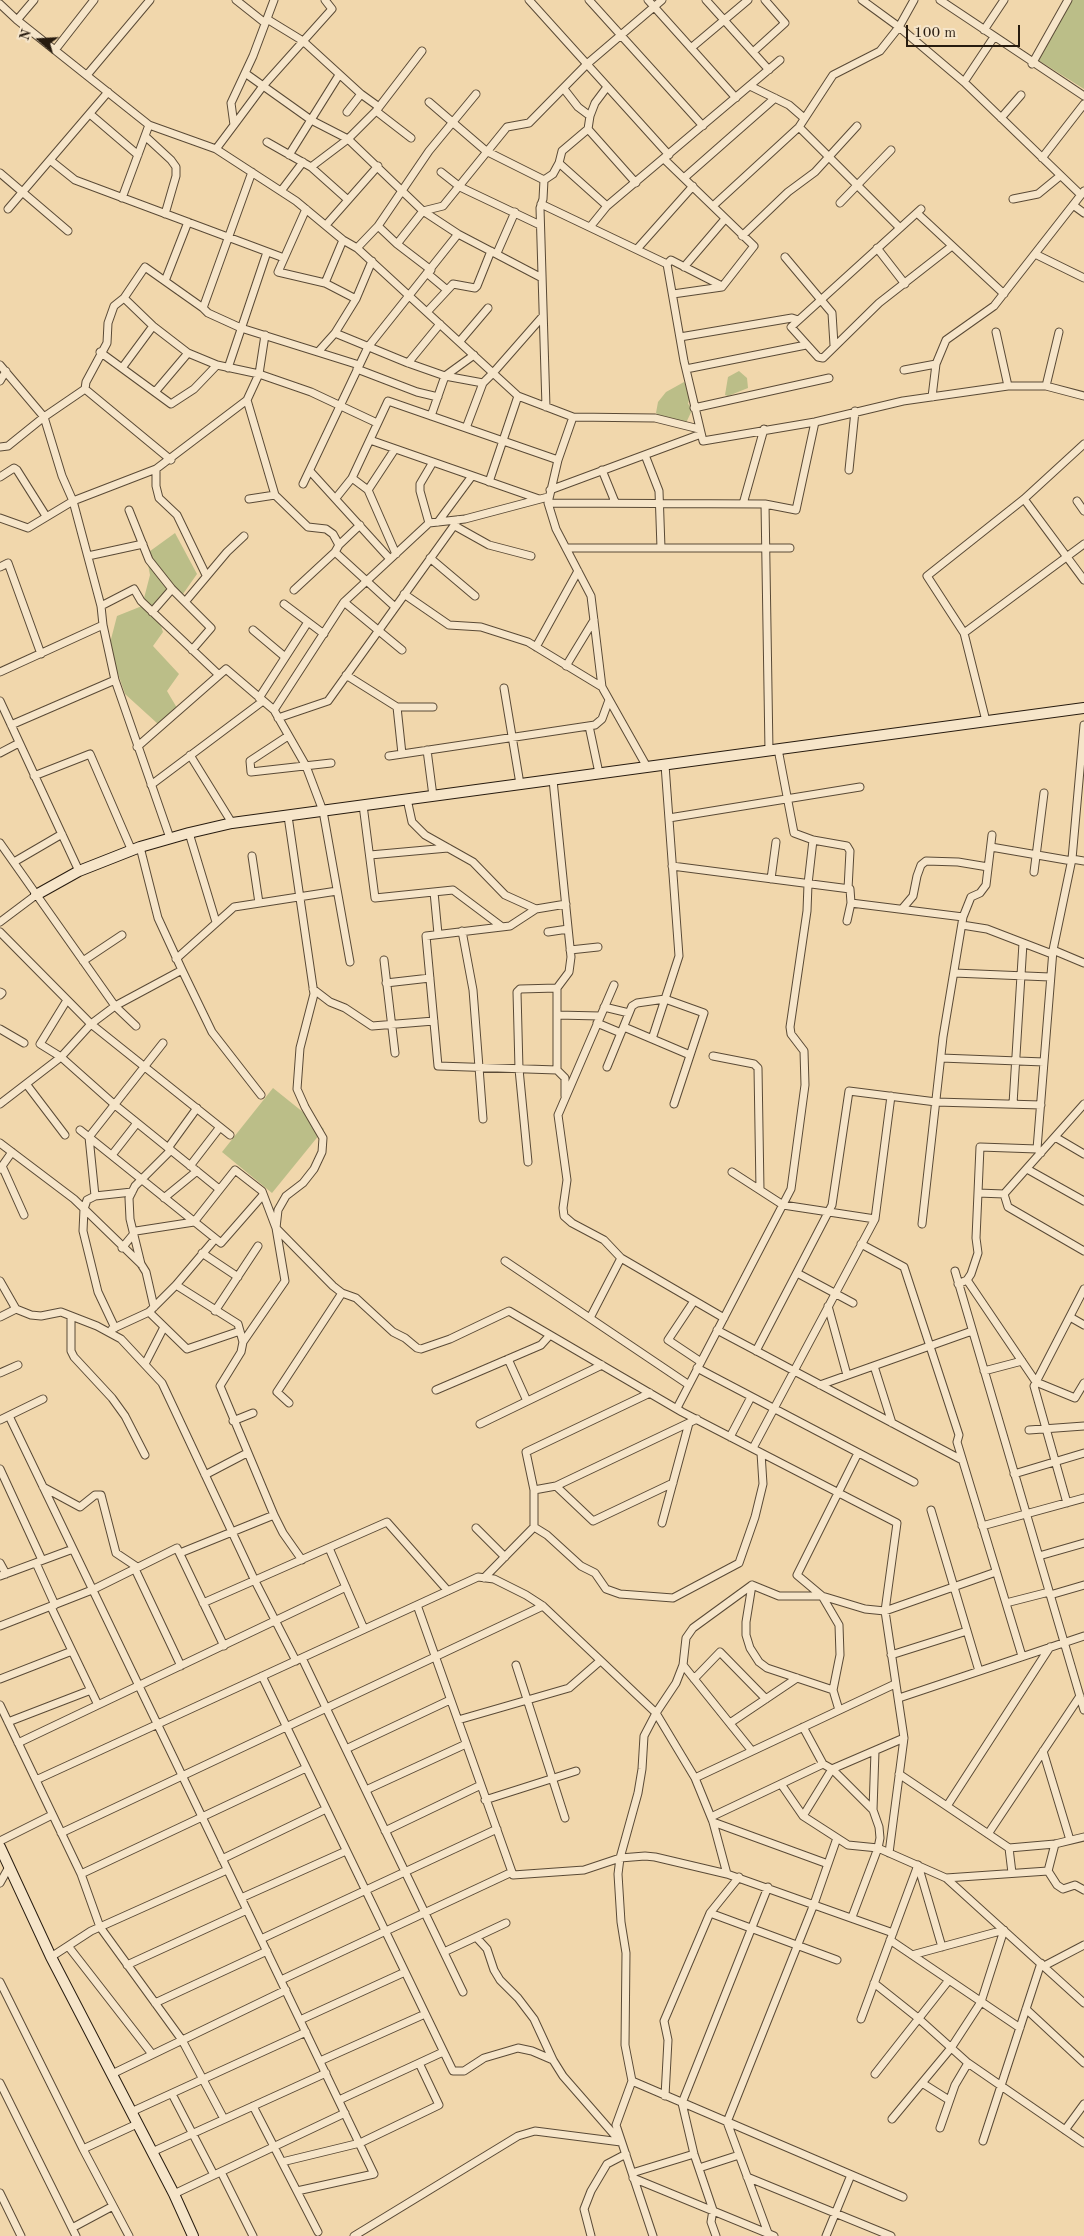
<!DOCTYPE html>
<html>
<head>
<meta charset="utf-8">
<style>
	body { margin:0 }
	#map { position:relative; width:1084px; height:2236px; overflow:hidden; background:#f1d7ac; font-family:"Old Standard TT",serif }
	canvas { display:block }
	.north { position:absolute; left:15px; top:15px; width:50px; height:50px; -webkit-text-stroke:4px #f6e5c9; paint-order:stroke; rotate:289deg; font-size:14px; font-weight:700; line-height:20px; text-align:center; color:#271b0f }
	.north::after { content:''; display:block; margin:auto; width:18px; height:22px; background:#271b0f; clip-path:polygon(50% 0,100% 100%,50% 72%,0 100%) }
	.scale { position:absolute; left:906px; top:25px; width:114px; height:22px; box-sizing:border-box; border:2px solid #271b0f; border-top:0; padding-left:6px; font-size:15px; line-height:18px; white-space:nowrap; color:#271b0f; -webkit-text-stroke:4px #f6e5c9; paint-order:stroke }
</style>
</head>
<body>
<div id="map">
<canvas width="1084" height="2236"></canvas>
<div class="north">N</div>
<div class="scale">100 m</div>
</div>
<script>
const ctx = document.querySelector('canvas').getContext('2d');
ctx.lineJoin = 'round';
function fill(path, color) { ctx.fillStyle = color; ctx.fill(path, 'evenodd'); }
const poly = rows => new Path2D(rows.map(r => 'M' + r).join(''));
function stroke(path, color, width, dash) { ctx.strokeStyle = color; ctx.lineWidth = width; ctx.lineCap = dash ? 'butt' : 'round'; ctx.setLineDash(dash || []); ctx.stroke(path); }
const green = poly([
	[1070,0,1084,0,1084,89,1038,60],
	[739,371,747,378,748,388,728,396,725,395,728,377],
	[684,382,691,392,688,404,693,408,686,423,662,419,656,413,658,402,666,392],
	[175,533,197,574,183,594,174,590,154,605,163,632,153,646,179,674,167,691,177,708,158,724,125,694,109,647,117,616,142,606,150,575,146,554],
	[273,1088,324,1129,272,1193,222,1152]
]);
const street = poly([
	[236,0,265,23],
	[529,0,669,155],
	[589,0,703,126],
	[648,0,736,98],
	[706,0,769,70],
	[862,0,899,27,964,82,1081,195],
	[940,0,1084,96],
	[0,4,17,20,149,125,216,149,296,201,343,240,357,248,518,396,573,417,655,418,699,429],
	[267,19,303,41,361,94,379,107],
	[17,20,34,0],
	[984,30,1004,0],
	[691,48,748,0],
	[55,50,94,0],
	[753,52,785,23,765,0],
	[1032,64,1068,0],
	[245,73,311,120,348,139,423,211,458,234,542,278],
	[87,75,150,0],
	[964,82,994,37],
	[750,86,789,105,804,118],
	[564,89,578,107,590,116],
	[429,102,486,151,544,180],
	[376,111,411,138],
	[347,112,361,94],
	[90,114,138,155],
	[1001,118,1021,95],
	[234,125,263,86,332,9,325,0],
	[799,127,900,228],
	[588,129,636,183],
	[145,136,171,160,176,167,176,176,165,214],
	[267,142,311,167,348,200],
	[216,149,234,125,231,103,253,56,274,0],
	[289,155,339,75],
	[1042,158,1084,104],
	[664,159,754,246,722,287,673,294],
	[50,160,75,180,284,258],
	[559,163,607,206],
	[311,167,348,139,376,111,422,51],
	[252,172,203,308,208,313,241,328,359,365],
	[441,172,460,187,540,225],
	[0,173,68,231],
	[684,178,775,98],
	[544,180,543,199,540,208,546,407],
	[544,180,553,174,559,163,562,151,588,129,590,116,595,103,607,87],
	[281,191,303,162],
	[122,198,149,125],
	[1013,199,1038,194,1060,176],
	[840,203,891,150],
	[541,204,667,264],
	[1073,205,1084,213],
	[713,206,799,127,833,75,880,51,899,27,914,0],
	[8,209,108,92],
	[306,209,278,272,325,283,356,299],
	[921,209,791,327,818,357,823,358,879,303,952,246],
	[917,213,1004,294],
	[326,225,378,166],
	[378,226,397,244,431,270],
	[590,227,607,206,780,60],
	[742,236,788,192,815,172,857,126],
	[397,244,423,211,443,206,507,127,529,123,587,64,662,0],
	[357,248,378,226,429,151,476,94],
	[877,248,905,284],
	[637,249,693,186],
	[497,253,515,212],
	[1035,254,1084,278],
	[785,257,832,313,834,345],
	[667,264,684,361,703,441,815,422,903,401,1008,386,1046,386,1084,396],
	[667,264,671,260,722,286],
	[684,267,725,219],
	[428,274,447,290],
	[165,281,188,222],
	[325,283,343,240],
	[124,298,114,306,108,323,107,343,86,382,85,389,171,460],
	[203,308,145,267,124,298,153,326,188,353,217,365,259,374,311,392,377,423],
	[427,312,453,284,475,288,477,286,491,251],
	[996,332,1008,386],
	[335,333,408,363,445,376,483,383],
	[265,335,259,374,247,400,275,495,308,527,326,529,333,534,339,545,335,552,395,607],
	[680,337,792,318,798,320],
	[460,341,488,308],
	[100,352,171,404,194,389,217,365],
	[318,352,335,333,356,299,372,261],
	[408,363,440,324],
	[0,365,44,417,62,476,73,501,101,606,103,625,115,680,170,838],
	[122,368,153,326],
	[228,368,267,252],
	[357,369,417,392,438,397],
	[686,369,806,345],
	[904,370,936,364,946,340,994,306,1084,191],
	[0,381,6,371],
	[1046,386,1059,332],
	[155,392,188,353],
	[932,397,936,364],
	[694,408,829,378],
	[431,416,445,376,474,355],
	[573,417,558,460,548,503,556,529,591,596,602,687,647,767],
	[466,428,483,383,493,373,543,316],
	[370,440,539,499],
	[0,447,8,446,44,417,85,389],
	[645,455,659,491,661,548],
	[156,469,156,486,159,498,177,515,206,575],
	[602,470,615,502],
	[849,470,855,411],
	[310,471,390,559],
	[0,477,14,468,17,470,46,516],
	[352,478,368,490,396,554],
	[489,482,518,396],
	[303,484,368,347,458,234],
	[368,490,395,449],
	[550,490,701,434],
	[336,498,352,478,388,401,558,460],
	[249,499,275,495],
	[1024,499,1084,580],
	[1077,501,1084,511],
	[548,503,765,504,796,510,815,422],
	[743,504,764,429],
	[765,504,769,751],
	[129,510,149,560,172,589,211,628,192,650],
	[0,518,28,528,73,501,156,469,247,400],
	[438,522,472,476],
	[429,523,420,491,420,484,433,462],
	[455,526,489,545,531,556],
	[339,545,360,525],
	[566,548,790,548],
	[88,556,143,544],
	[430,558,475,596],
	[0,567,8,563,41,654],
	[294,590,335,552],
	[404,594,449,625,481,627,528,642,602,687],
	[185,602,227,552,244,536],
	[344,602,402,650],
	[284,604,324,634],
	[101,606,134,589,141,601,219,675],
	[152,612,172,589],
	[253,630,285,657],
	[964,633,1084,544],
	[536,647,578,571],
	[566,666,594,620],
	[0,672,103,625],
	[346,675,397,707,433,707],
	[504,688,520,784],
	[259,698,308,622],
	[0,701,79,871],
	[397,707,402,754],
	[274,710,344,602,429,523,465,519,548,497],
	[278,718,328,701,458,520],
	[986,721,964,633,927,576,1024,499,1084,444],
	[11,725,115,680],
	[589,726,599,773],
	[288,736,250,761,251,772,331,763],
	[137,747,226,669,274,710,306,766,323,811,350,962],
	[778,749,794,833,813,840,847,846,850,851,848,889],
	[427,750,433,796],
	[0,753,19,743],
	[190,755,232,823],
	[389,756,595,725,602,719,609,700],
	[34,776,90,754,132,851],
	[553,780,571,957,569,972,557,988,557,1070],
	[151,785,263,701],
	[407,799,412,822,425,835,473,862,505,895,536,909,566,904],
	[363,805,375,898,453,890,501,926],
	[669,818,860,787],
	[189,833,216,922],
	[0,843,115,1006,136,1026],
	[140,847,158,918,182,970,212,1032,261,1095],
	[991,847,1072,861],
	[370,855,448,848],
	[252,856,259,903],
	[1072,859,1084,861],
	[14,862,62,834],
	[672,866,850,889,851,903],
	[1034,872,1044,793],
	[771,879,776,842],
	[434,892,438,934],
	[536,909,510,926,426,936,438,1066,557,1070,565,1078,565,1096],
	[902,909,913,896,917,876,921,865,926,861,958,862,988,867],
	[847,921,851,903,963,917],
	[0,922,36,895],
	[962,925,987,929,1052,954],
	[462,931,473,990,483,1119],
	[0,932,91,1024,230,1135],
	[548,932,568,929],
	[570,950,598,947],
	[1053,950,1084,963],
	[176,959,234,907,337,891],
	[384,960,395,1053],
	[83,961,122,935],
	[954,973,1050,977],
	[386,983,430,978],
	[614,985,558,1115,567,1180,563,1208,564,1216,572,1223,604,1240,621,1258,724,1318],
	[313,989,330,1002,345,1008,372,1026,434,1021],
	[0,992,2,993,0,995],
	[67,1000,40,1044,61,1057,115,1105,219,1189],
	[604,1007,629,1013],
	[557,1015,600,1016],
	[597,1023,621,1033],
	[624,1027,690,1055],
	[0,1029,24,1043],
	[652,1039,679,956,665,765],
	[713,1056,754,1064,758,1068,760,1190],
	[941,1058,1044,1062],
	[607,1067,632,1006,637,1003,665,999,704,1013,674,1104],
	[27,1085,65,1135],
	[0,1104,61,1057,91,1024,115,1006,182,970],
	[1013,1104,1023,943],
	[80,1130,221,1243,263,1195],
	[1055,1137,1084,1154],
	[0,1143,74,1199,141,1264,146,1272,154,1307],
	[168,1148,197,1108],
	[1037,1149,1053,950,1072,859,1084,725],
	[112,1155,137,1123],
	[528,1162,519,1069,517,992,520,989,557,988],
	[2,1166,24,1215],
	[190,1166,220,1127],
	[0,1169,12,1152],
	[1027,1169,1084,1201],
	[732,1172,783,1205,875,1219],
	[978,1193,1004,1194],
	[1004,1194,1084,1104],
	[1004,1194,1008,1207,1084,1251],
	[95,1196,89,1137,163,1043],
	[164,1198,197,1171],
	[922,1224,943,1037,963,917,971,897,980,893,986,885,992,835],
	[861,1244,904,1267,959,1435,957,1442,1022,1656],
	[122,1248,136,1231,194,1222,235,1170,262,1191,276,1228,333,1286,342,1293,356,1298,393,1332,405,1338,417,1348,421,1349,450,1339,509,1311,682,1412,897,1523,885,1611,904,1738,889,1853],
	[202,1253,238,1277],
	[505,1261,689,1385],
	[141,1264,130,1219,129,1198,135,1186,171,1150],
	[955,1271,1084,1710],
	[797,1273,853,1303],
	[967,1280,1036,1382,1075,1398,1084,1383],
	[0,1281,16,1309,31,1315,41,1316,61,1312,97,1326,121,1339,162,1383,255,1581,296,1661],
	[958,1284,967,1280,971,1274,978,1253,976,1238,980,1147,1037,1149,1041,1153],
	[176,1285,238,1324,243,1342,241,1352,220,1386,274,1515,283,1533,302,1560],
	[694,1301,668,1340,701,1362],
	[828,1306,847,1375],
	[215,1311,258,1246],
	[149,1312,187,1349,240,1331],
	[71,1316,71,1351,74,1357,112,1398,125,1416,145,1455],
	[0,1317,16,1309],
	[1070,1317,1084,1325],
	[590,1318,621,1258],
	[115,1328,98,1292,83,1231,84,1209,87,1200,95,1196,132,1192],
	[112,1329,149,1312,176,1285,215,1239],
	[717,1330,962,1460],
	[243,1342,285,1281,276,1228,278,1210,286,1196,303,1183,314,1169,322,1152,323,1138,305,1107,297,1089,300,1048,314,994,288,816],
	[756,1351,832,1205,849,1091,936,1102,1041,1105],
	[508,1359,527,1401],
	[145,1364,164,1327],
	[874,1366,892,1423],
	[697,1368,914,1482],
	[984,1371,1022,1361],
	[0,1373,18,1365],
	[820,1385,972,1331],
	[436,1390,541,1345,550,1335],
	[289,1403,277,1392,342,1293],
	[677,1408,791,1189,805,1085,804,1051,791,1034,790,1027,807,911,808,884,813,840],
	[9,1416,374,2174,297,2191],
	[0,1420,43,1399],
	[233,1421,253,1413],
	[480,1424,602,1365],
	[1029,1430,1084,1426],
	[730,1437,751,1397],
	[753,1448,875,1219,891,1096],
	[0,1469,42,1560],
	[1014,1474,1084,1453],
	[205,1475,247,1453],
	[556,1486,593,1521,673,1483],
	[43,1487,80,1507,95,1495,101,1495,116,1553,137,1567],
	[534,1490,556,1486,697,1419],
	[1067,1503,1034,1386,1084,1289],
	[931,1510,979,1671],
	[662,1523,689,1423],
	[982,1526,1084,1498],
	[534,1527,547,1535,581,1566,595,1573,606,1589,620,1594,673,1598,739,1563,755,1517,763,1484,761,1453],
	[476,1528,505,1557],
	[329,1548,364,1629],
	[180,1553,274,1515],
	[1039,1556,1084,1543],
	[0,1563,6,1574],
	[36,1563,55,1605],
	[135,1569,181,1666],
	[0,1576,73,1549],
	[484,1578,534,1527,534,1490,526,1452,650,1393],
	[752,1585,779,1596,822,1596,865,1609,885,1611,996,1572],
	[752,1585,746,1622,746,1635,750,1648,759,1662,767,1668,833,1690],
	[1050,1595,1084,1585],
	[203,1603,387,1522,448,1591],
	[1006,1603,1049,1592],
	[417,1605,513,1875,584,1870,620,1858,645,1856,655,1857,727,1874,893,1933],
	[51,1607,98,1705],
	[0,1626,92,1590,177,1548,224,1646],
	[891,1655,967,1631],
	[302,1658,463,1992],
	[516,1665,565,1818],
	[683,1665,752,1751],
	[262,1676,453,2071,464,2071,484,2058,518,2048,532,2051,553,2060],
	[0,1679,72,1651],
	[694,1679,720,1652,766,1699],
	[899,1698,1084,1636],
	[0,1705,81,1874,100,1927,182,2040,224,2119],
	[839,1710,833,1690,840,1655,839,1625,822,1596,797,1575,858,1453],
	[458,1720,569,1688,600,1661],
	[8,1722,91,1690],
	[730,1723,797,1678],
	[803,1727,823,1764,832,1769,873,1810],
	[18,1743,346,1587],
	[346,1749,450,1700],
	[1043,1751,1070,1840],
	[899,1774,1009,1848,1055,1844,1084,1837],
	[695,1778,895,1684],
	[36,1780,478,1577,494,1579,526,1595,543,1606,656,1713,695,1778,713,1822,727,1874],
	[781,1784,803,1816,848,1845,878,1848,946,1878,1084,2003],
	[366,1790,466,1744],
	[485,1800,576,1771],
	[947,1806,1050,1647],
	[803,1816,832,1769,904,1738],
	[711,1817,823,1764],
	[713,1822,828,1864],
	[385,1831,481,1785],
	[61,1833,543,1606],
	[988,1834,1080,1696],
	[0,1841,52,1815],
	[1055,1844,1048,1871,1057,1885,1063,1889,1075,1885,1084,1890],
	[1009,1848,1012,1873],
	[222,1859,326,1809],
	[918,1865,942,1947],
	[81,1874,306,1768],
	[946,1878,1048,1871],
	[0,1883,9,1867],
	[241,1898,346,1851],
	[710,1913,837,1960],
	[852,1917,878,1848,880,1838,879,1827,873,1810,875,1751],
	[476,1937,487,1949,494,1970,500,1980,518,1998,534,2019,553,2060,563,2076,618,2139],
	[261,1939,497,1829],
	[890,1940,1020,2028],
	[68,1946,152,2054],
	[444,1952,506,1923],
	[912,1955,1004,1930],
	[51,1957,91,1931,227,1870],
	[127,1965,247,1910],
	[1044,1966,1084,1945],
	[281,1980,512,1872],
	[0,1982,83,2149,129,2236],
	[874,1983,918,2018,968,2063,1084,2143],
	[155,2003,267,1951],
	[1026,2009,1084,2063],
	[861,2019,918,1865],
	[300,2020,405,1972],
	[320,2061,425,2014],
	[112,2074,286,1990],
	[875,2074,949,1980],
	[632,2081,903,2197],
	[0,2083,76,2236],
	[922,2083,949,2100],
	[172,2094,214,2175],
	[665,2096,668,2040,664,2021,710,1913,739,1877],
	[339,2100,443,2052],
	[253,2106,318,2232],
	[131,2112,306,2032],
	[892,2119,951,2048,981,2002,1004,1930],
	[940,2128,955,2085,968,2063],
	[1065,2130,1084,2104],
	[983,2141,1041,1963],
	[83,2149,137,2124],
	[152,2152,326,2073],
	[282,2162,360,2143,439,2105,419,2063],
	[699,2168,739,2155],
	[221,2172,253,2236],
	[632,2173,694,2154],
	[747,2177,891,2236],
	[633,2178,774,2236],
	[0,2193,21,2236],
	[174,2194,345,2113],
	[72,2228,113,2206],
	[768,2233,727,2122,814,1904,837,1838],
	[354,2236,518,2136,535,2131,621,2142],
	[591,2236,584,2209,591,2191,607,2164,626,2154],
	[653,2236,616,2125,632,2081,625,2045,626,1953,621,1922,618,1874,620,1858,638,1793,642,1769,644,1736,656,1713,676,1683,683,1665,686,1638,693,1628,752,1585],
	[716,2236,711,2222,713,2210,694,2154,682,2103,768,1887],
	[826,2236,851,2175]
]);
const secondary = poly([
	[36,895,79,871,140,847,189,833,232,823,1084,708],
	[0,1847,51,1957,174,2194,193,2236]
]);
fill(green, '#bbbe88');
stroke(street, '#5a4a36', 9);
stroke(secondary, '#271b0f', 12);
stroke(street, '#f6e5c9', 7);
stroke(secondary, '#f6e5c9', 10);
</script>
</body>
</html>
